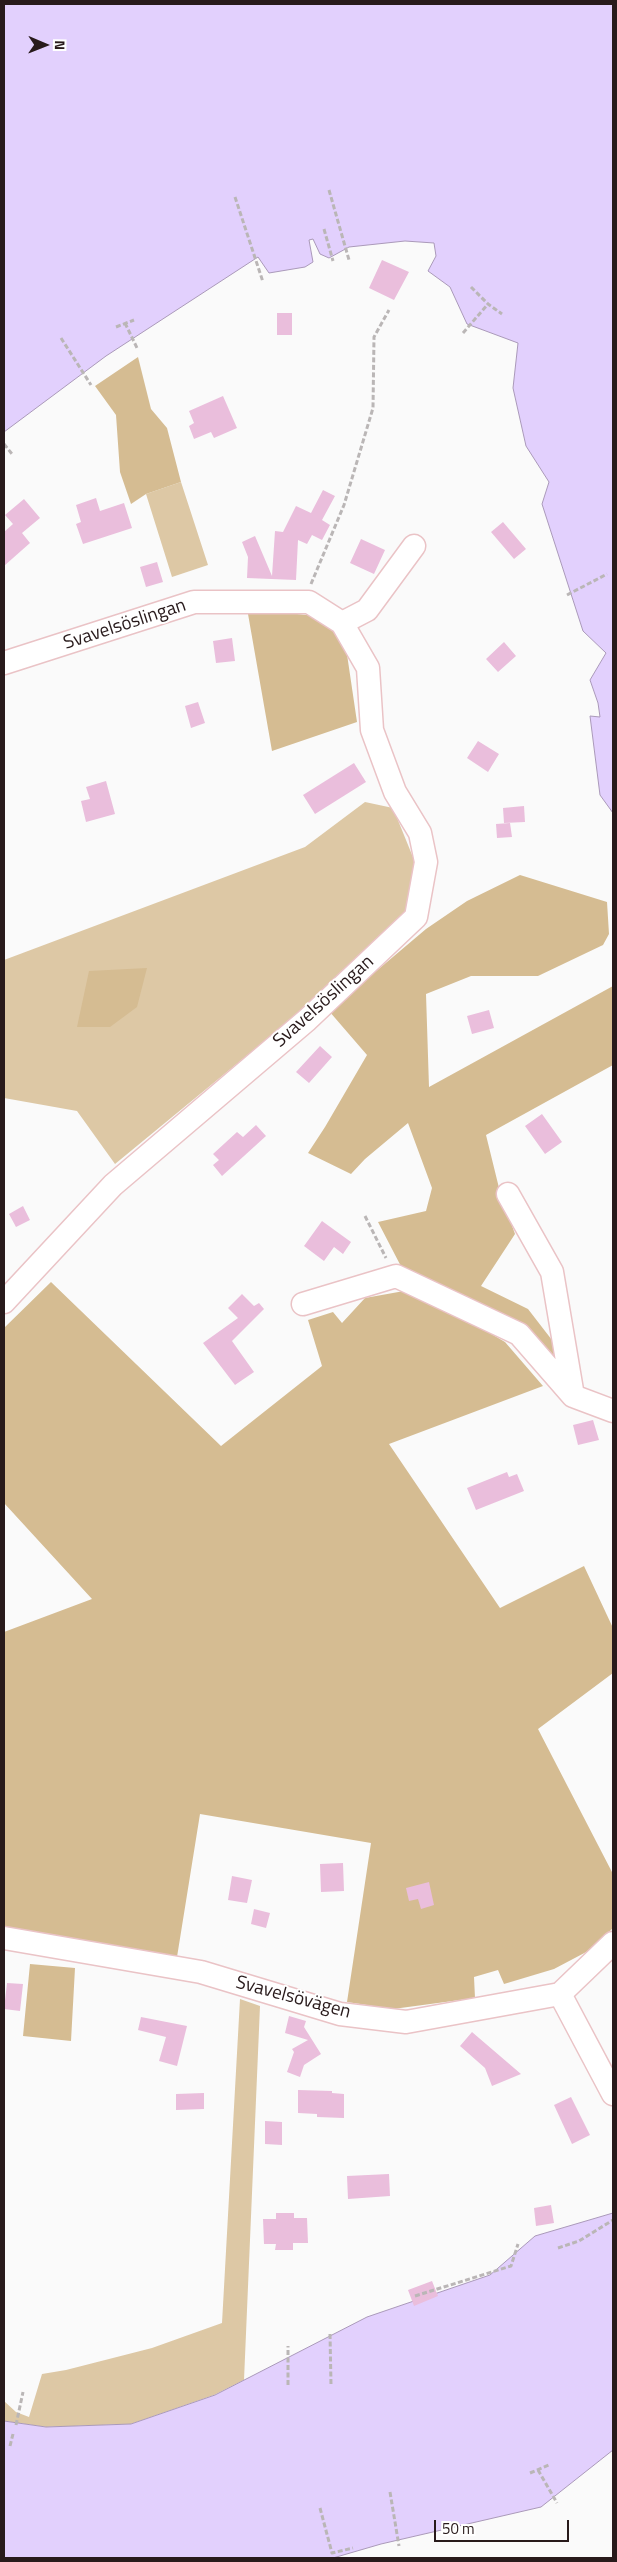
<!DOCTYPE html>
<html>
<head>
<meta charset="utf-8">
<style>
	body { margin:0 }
	#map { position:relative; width:617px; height:2562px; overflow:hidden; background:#fafafa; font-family:"Titillium Web",sans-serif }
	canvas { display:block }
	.frame { position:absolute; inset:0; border:5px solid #281a1b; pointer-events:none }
	.north { position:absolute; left:20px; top:20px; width:50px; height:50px; -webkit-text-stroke:4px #fff; paint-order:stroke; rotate:91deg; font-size:14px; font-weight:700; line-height:20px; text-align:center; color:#281a1b }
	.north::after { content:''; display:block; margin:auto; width:18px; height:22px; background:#281a1b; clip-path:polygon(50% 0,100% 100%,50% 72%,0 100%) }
	.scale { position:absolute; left:434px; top:2520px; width:135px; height:22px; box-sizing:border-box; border:2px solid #281a1b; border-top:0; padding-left:6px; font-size:15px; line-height:18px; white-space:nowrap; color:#281a1b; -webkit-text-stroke:4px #fff; paint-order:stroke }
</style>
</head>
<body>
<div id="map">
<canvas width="617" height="2562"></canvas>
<div class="frame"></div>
<div class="north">N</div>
<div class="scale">50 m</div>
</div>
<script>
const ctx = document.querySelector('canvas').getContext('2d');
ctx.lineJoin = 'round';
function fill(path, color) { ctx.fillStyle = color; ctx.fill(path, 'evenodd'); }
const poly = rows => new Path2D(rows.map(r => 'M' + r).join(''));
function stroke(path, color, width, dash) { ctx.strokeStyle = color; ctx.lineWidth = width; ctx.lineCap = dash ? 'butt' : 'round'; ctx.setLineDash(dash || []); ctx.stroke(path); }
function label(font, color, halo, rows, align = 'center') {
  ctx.font = font + ' "Titillium Web",sans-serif'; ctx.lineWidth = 4; ctx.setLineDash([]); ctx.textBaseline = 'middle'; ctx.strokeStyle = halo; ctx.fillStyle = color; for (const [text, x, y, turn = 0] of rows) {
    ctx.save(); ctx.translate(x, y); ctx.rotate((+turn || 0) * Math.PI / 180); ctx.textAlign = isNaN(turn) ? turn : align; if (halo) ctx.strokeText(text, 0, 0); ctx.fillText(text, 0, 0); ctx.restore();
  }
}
const green = poly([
	[181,482,208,565,172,577,146,494],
	[365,802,393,808,419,872,410,907,374,951,115,1164,77,1111,4,1098,4,960,305,847],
	[240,1999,260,2006,244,2380,214,2395,131,2424,46,2427,4,2421,4,2401,16,2412,29,2417,42,2374,66,2370,152,2348,222,2323]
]);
const forest = poly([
	[138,357,151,409,167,428,181,482,146,494,131,504,120,472,116,415,95,386],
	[287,613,317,616,344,634,357,722,272,751,248,614],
	[520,875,607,902,609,934,603,945,538,976,471,976,426,994,429,1087,613,986,613,1065,486,1135,500,1192,515,1234,481,1286,528,1309,562,1353,561,1372,406,1276,378,1222,426,1211,432,1188,408,1123,365,1159,351,1174,308,1153,325,1127,367,1055,329,1011,426,929,467,901],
	[147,968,137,1007,110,1027,77,1027,89,971],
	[51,1282,221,1446,322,1366,308,1320,333,1312,342,1323,365,1298,404,1291,449,1309,505,1342,543,1386,389,1444,500,1608,584,1566,613,1628,613,1673,538,1729,613,1874,613,1928,590,1950,554,1969,504,1984,498,1970,474,1977,475,1998,393,2009,347,2002,371,1843,200,1814,177,1957,4,1928,4,1632,92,1599,4,1503,4,1328],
	[30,1964,75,1968,71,2041,23,2036]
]);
const water = poly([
	[4,4,613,4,613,813,600,795,590,716,600,717,598,703,590,680,606,653,583,631,542,504,549,482,526,446,513,388,518,343,467,324,450,287,428,271,436,256,434,243,405,241,349,247,329,258,320,254,313,239,309,240,313,262,305,267,269,273,258,257,106,356,4,432,4,4],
	[613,2213,613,2450,541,2507,381,2544,333,2558,4,2558,4,2421,46,2427,131,2424,215,2395,367,2317,490,2275,535,2236,613,2213]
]);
const building = poly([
	[382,260,409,272,394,300,369,288],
	[277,313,292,313,292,335,277,335],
	[223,396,237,428,214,438,211,432,194,439,189,426,194,423,189,411],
	[323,490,335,496,322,520,330,525,322,540,312,535,307,544,298,540,296,580,247,578,248,557,242,542,255,536,272,576,275,531,283,532,296,506,311,513],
	[96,498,100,511,124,503,132,528,83,544,76,524,81,522,76,505],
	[24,499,40,518,22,533,30,543,4,566,4,532,13,524,5,515],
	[503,522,526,549,514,559,491,532],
	[361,539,385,550,374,574,350,563],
	[157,562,163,582,146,587,140,567],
	[232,638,235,661,216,663,213,641],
	[504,642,516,656,498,672,486,659],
	[198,702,205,723,191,728,185,706],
	[478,741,499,754,488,772,467,758],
	[354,763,366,782,315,814,303,795],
	[106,781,115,814,86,822,81,801,90,799,86,787],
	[524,806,525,822,504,823,503,808],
	[510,823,512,837,497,838,496,824],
	[489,1010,494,1028,472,1034,467,1016],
	[320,1046,332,1057,309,1083,296,1072],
	[542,1114,562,1142,545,1154,525,1126],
	[256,1125,266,1136,222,1176,213,1165,219,1160,213,1154,237,1132,243,1137],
	[23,1206,30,1220,16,1227,9,1214],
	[322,1221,351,1242,343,1254,334,1247,324,1261,304,1246],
	[242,1294,254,1306,259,1303,264,1309,232,1341,254,1372,235,1385,203,1343,238,1318,228,1308],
	[593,1420,599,1440,578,1445,573,1425],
	[507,1472,509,1477,517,1474,524,1491,476,1510,467,1488],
	[343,1863,344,1891,321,1892,320,1864],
	[232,1876,252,1880,247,1903,228,1900],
	[429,1882,434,1905,421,1909,418,1899,409,1901,406,1888],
	[254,1909,270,1913,266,1928,251,1924],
	[7,1983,23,1984,20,2011,4,2009],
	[289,2016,306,2021,304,2027,321,2054,304,2065,300,2077,287,2072,294,2052,292,2049,308,2040,285,2033],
	[141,2017,187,2026,177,2066,159,2061,166,2037,138,2030],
	[472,2032,521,2074,492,2086,485,2068,460,2046],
	[298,2090,332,2091,332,2093,344,2094,344,2118,317,2117,317,2114,298,2113],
	[204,2093,204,2109,176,2110,176,2094],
	[571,2097,590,2135,572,2144,554,2105],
	[265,2121,282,2122,282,2145,265,2144],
	[389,2174,390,2196,348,2199,347,2176],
	[551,2205,554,2223,536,2226,534,2208],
	[276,2213,294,2213,294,2218,307,2218,308,2243,293,2243,293,2250,275,2250,276,2244,264,2244,263,2219,276,2219],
	[432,2281,438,2296,414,2306,408,2290]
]);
const path = poly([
	[329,190,349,260],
	[235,197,263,282],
	[324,229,333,261],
	[471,287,488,304,502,314],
	[125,323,138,350],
	[116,327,134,320],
	[463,333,488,304],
	[61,338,91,385],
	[4,444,12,454],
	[311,584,344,505,373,408,374,337,389,310],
	[567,595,607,574],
	[365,1216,386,1258],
	[558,2248,579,2241,613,2220],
	[415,2296,511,2266,518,2244],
	[330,2334,331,2385],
	[288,2385,288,2346],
	[16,2425,23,2392],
	[10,2446,13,2434],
	[538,2470,557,2503],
	[530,2473,549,2465],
	[390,2492,399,2546],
	[320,2508,332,2553,353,2548]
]);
const minor = poly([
	[342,623,367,610,414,546],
	[4,663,194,602,309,602,342,623,368,668,372,730,395,792,420,833,426,862,416,917,307,1020,113,1185,4,1302],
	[508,1194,552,1272,573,1396],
	[303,1304,396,1276,519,1334,573,1396,613,1411],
	[4,1938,201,1972,340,2014,406,2022,560,1994],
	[560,1994,613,2094],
	[560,1994,613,1943]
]);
const streetNames = [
	["Svavelsöslingan",125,625,-18],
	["Svavelsöslingan",324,1002,-42],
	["Svavelsövägen",293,1998,15]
];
fill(green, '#ddc8a5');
fill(forest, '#d5bc92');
fill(water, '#e2d0fd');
stroke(water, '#aa99b9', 1);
fill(building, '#eabedc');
stroke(minor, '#eac3c6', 25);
stroke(path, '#bab6b6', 3, [5, 2.5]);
stroke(minor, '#fff', 22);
label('19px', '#281a1b', '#fff', streetNames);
</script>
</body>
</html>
